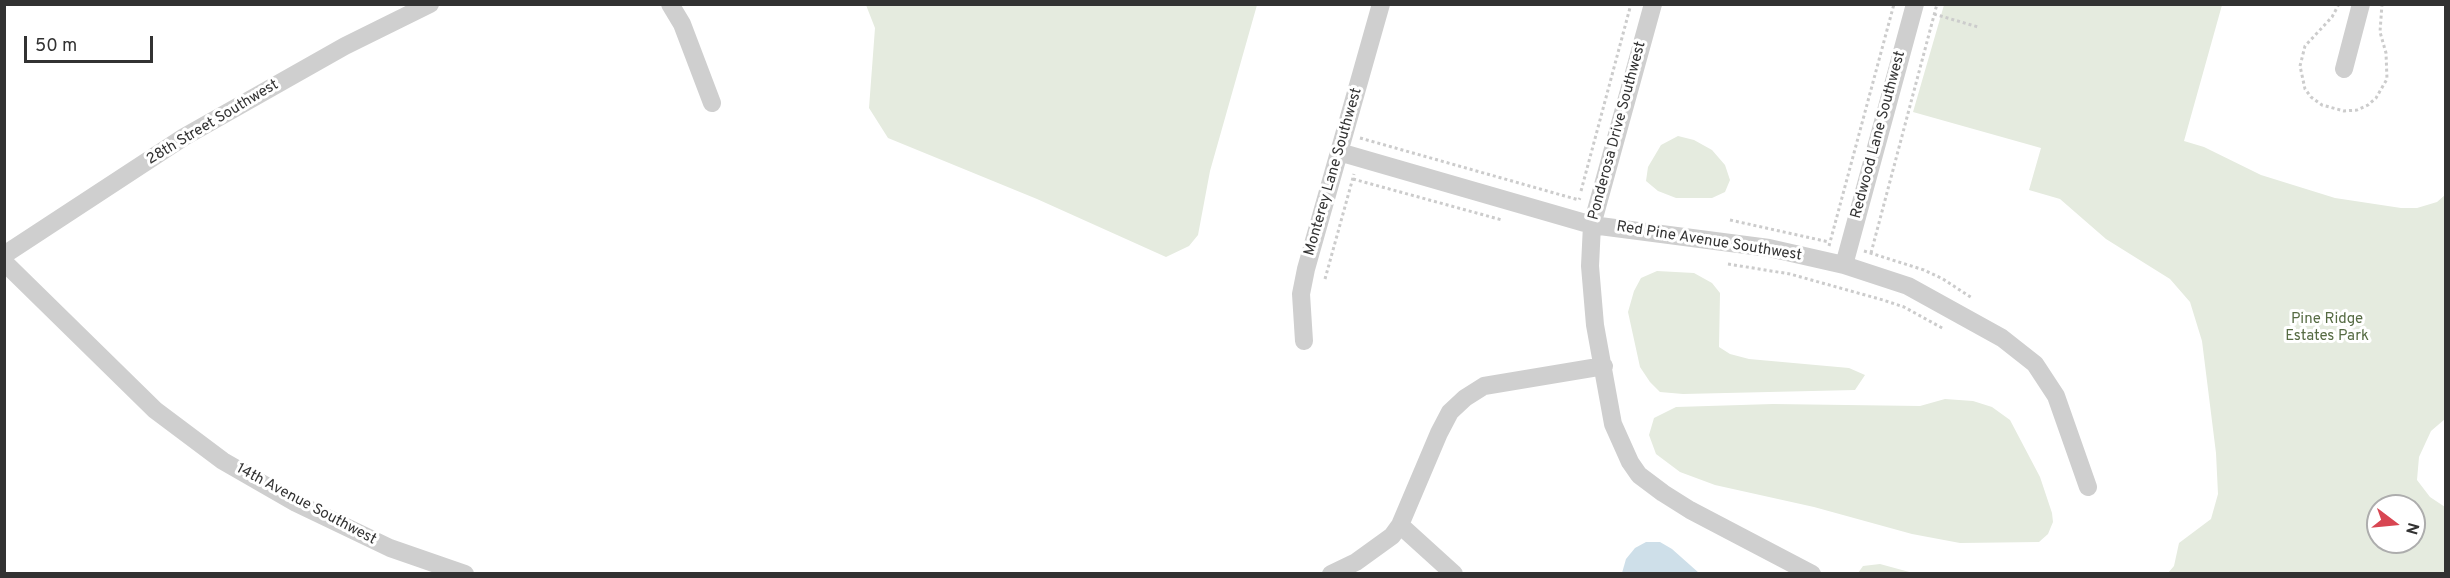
<!DOCTYPE html>
<html>
<head>
<meta charset="utf-8">
<style>
	body { margin:0 }
	#map { position:relative; width:2450px; height:578px; overflow:hidden; background:#fff; font-family:Overpass,sans-serif }
	canvas { display:block }
	.frame { position:absolute; inset:0; border:6px solid #323232; pointer-events:none }
	.north { position:absolute; left:2366px; top:494px; width:60px; height:60px; box-sizing:border-box; background:#fff; border:2px solid #adadad; border-radius:50%; rotate:106deg; font-size:16px; font-weight:700; line-height:24px; text-align:center; color:#323232 }
	.north::after { content:''; display:block; margin:auto; width:21px; height:27px; background:#d84652; clip-path:polygon(50% 0,100% 100%,50% 72%,0 100%) }
	.scale { position:absolute; left:24px; top:36px; width:129px; height:27px; box-sizing:border-box; border:3px solid #323232; border-top:0; padding-left:8px; font-size:18px; line-height:21px; white-space:nowrap; color:#323232; -webkit-text-stroke:4px #fff; paint-order:stroke }
</style>
</head>
<body>
<div id="map">
<canvas width="2450" height="578"></canvas>
<div class="frame"></div>
<div class="north">N</div>
<div class="scale">50 m</div>
</div>
<script>
const ctx = document.querySelector('canvas').getContext('2d');
ctx.lineJoin = 'round';
function fill(path, color) { ctx.fillStyle = color; ctx.fill(path, 'evenodd'); }
const poly = rows => new Path2D(rows.map(r => 'M' + r).join(''));
function stroke(path, color, width, dash) { ctx.strokeStyle = color; ctx.lineWidth = width; ctx.lineCap = dash ? 'butt' : 'round'; ctx.setLineDash(dash || []); ctx.stroke(path); }
function label(font, color, halo, rows, align = 'center') {
  ctx.font = font + ' Overpass,sans-serif'; ctx.lineWidth = 6; ctx.setLineDash([]); ctx.textBaseline = 'middle'; ctx.strokeStyle = halo; ctx.fillStyle = color; for (const [text, x, y, turn = 0] of rows) {
    ctx.save(); ctx.translate(x, y); ctx.rotate((+turn || 0) * Math.PI / 180); ctx.textAlign = isNaN(turn) ? turn : align; if (halo) ctx.strokeText(text, 0, 0); ctx.fillText(text, 0, 0); ctx.restore();
  }
}
const green = poly([
	[866,5,1257,5,1210,171,1198,235,1189,246,1166,257,1037,199,888,138,869,108,875,28],
	[1944,5,2222,5,2184,141,2204,147,2261,175,2335,198,2401,208,2417,208,2437,202,2445,195,2445,419,2431,431,2419,457,2417,480,2430,497,2445,507,2445,573,2168,573,2174,566,2179,543,2211,519,2218,494,2216,453,2202,341,2190,302,2170,279,2106,239,2060,199,2029,190,2041,148,1913,112],
	[2378,506,2414,506,2414,542,2378,542],
	[1678,136,1694,140,1712,150,1725,165,1730,180,1725,192,1712,198,1676,198,1658,191,1646,181,1648,167,1661,145],
	[1657,271,1694,273,1712,283,1720,293,1719,347,1730,354,1749,359,1849,368,1865,375,1855,390,1683,394,1660,392,1650,382,1640,367,1628,312,1634,291,1641,278],
	[1945,399,1973,401,1992,407,2010,420,2040,477,2052,513,2053,522,2048,534,2039,542,1960,543,1912,534,1814,507,1715,485,1680,472,1656,454,1649,435,1654,418,1676,407,1773,404,1920,406],
	[1880,564,1913,573,1858,573,1863,566]
]);
const water = poly([
	[1646,542,1660,542,1672,549,1699,573,1622,573,1626,559,1635,548]
]);
const path = poly([
	[2339,4,2332,17,2305,46,2300,66,2305,89,2311,97,2322,105,2344,111,2357,110,2368,105,2376,98,2387,79,2386,53,2380,32,2382,4],
	[1934,14,1978,27],
	[1360,138,1579,200,1580,198],
	[1353,179,1502,220],
	[1581,191,1631,4],
	[1730,220,1829,242],
	[1829,246,1894,4],
	[1864,251,1924,270,1943,279,1972,298],
	[1871,253,1937,4],
	[1728,264,1790,274,1883,300,1904,307,1944,329],
	[1325,279,1354,174]
]);
const street = poly([
	[670,4,682,24,712,103],
	[1653,4,1592,225,1590,266,1595,325,1613,424,1630,462,1639,475,1663,493,1690,510,1812,574],
	[2344,69,2361,4],
	[1339,152,1592,225,1769,248,1844,265,1908,286,2002,338,2035,364,2056,396,2088,487],
	[4,255,184,137,345,46,430,4],
	[4,262,155,410,223,461,296,503,390,548,465,574],
	[1844,265,1915,4],
	[1304,341,1301,294,1306,269,1381,4],
	[1400,525,1454,574],
	[1331,574,1356,562,1392,536,1400,525,1439,433,1450,412,1465,398,1484,386,1604,366]
]);
const streetNames = [
	["28th Street Southwest",213,123,-31],
	["Ponderosa Drive Southwest",1618,131,-75],
	["Redwood Lane Southwest",1879,135,-75],
	["Monterey Lane Southwest",1334,172,-74],
	["Red Pine Avenue Southwest",1709,242,9],
	["14th Avenue Southwest",306,505,28]
];
const parkNames = [
	["Pine Ridge",2327,320],
	["Estates Park",2327,337]
];
fill(green, '#e5ebdf');
fill(water, '#cedfe9');
stroke(path, '#ccc', 3, [3, 3]);
stroke(street, '#cfcfcf', 18);
label('15px', '#323232', '#fff', streetNames);
label('15px', '#566b43', '#fff', parkNames);
</script>
</body>
</html>
